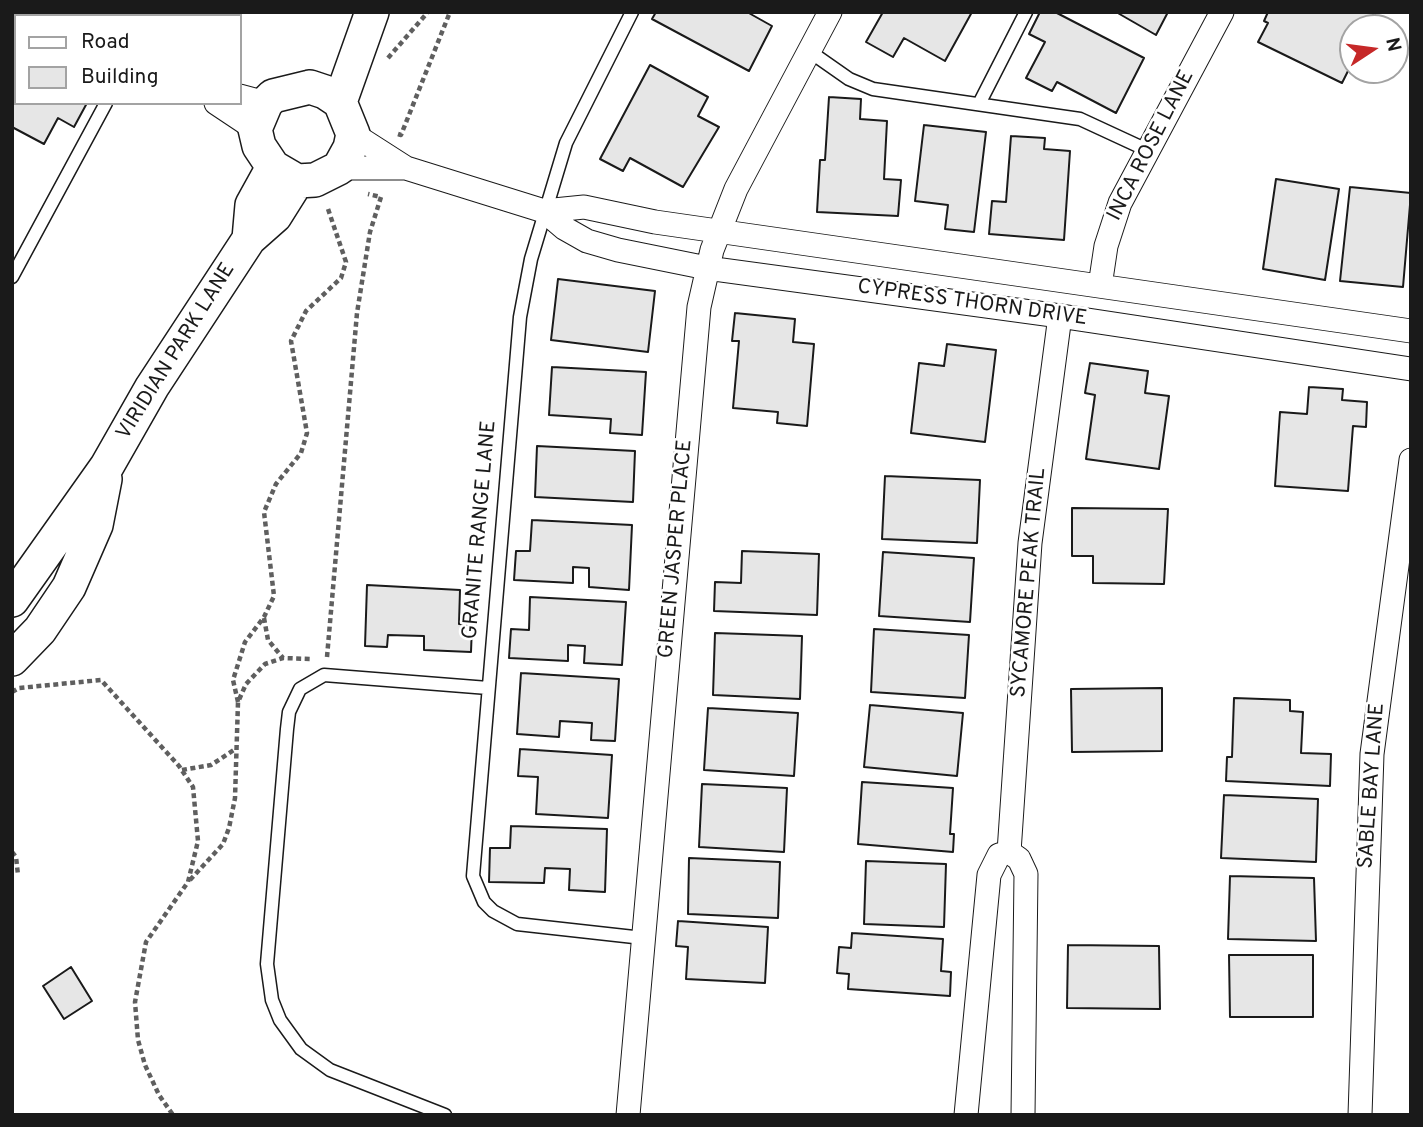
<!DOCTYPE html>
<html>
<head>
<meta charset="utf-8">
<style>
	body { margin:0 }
	#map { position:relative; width:1423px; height:1127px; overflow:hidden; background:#fff; font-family:Overpass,sans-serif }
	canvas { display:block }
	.frame { position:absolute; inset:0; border:14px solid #1a1a1a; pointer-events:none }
	.legend { position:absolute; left:14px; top:14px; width:228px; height:91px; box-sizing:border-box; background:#fff; border:2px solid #a3a3a3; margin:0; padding:9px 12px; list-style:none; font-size:21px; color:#1a1a1a }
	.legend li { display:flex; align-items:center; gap:14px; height:35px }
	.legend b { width:35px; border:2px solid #a3a3a3 }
	.north { position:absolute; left:1339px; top:14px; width:70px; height:70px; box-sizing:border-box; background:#fff; border:2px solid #a3a3a3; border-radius:50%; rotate:77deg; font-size:19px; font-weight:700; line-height:28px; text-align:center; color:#1a1a1a }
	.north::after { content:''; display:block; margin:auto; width:24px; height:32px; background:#c62828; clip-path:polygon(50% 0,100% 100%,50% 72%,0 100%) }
</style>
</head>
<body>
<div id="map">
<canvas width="1423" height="1127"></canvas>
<div class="frame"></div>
<ul class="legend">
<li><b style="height:9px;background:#fff"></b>Road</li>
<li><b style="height:19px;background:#e6e6e6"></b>Building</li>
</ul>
<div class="north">N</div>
</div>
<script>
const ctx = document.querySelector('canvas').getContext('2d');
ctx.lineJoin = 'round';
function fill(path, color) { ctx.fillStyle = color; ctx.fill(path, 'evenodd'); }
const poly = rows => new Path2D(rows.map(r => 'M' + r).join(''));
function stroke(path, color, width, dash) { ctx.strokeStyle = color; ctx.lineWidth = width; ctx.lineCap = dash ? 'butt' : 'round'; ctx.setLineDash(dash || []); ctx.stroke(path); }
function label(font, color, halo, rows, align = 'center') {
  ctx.font = font + ' Overpass,sans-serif'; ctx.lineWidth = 5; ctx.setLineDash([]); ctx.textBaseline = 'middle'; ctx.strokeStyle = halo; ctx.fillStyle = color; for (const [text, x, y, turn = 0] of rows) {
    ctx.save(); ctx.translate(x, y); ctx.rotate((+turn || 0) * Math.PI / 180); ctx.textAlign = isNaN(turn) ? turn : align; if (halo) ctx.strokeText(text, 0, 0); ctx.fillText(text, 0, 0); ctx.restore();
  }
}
const building = poly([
	[656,12,747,12,772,26,749,71,652,19,656,12],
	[883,12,972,12,945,61,904,38,893,57,866,42,883,12],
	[1040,12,1055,12,1144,58,1116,113,1057,82,1052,91,1026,78,1045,42,1029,34,1040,12],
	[1116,12,1168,12,1156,35,1116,12],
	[1268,12,1370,12,1375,15,1369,28,1353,28,1353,61,1342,83,1258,42,1268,23,1264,21,1268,12],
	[12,56,16,58,16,103,87,103,74,127,58,118,44,144,12,127,12,56],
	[650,65,708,97,698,116,719,127,683,187,630,158,623,171,600,159,650,65],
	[829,97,861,99,860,119,887,121,884,179,901,180,898,216,817,212,820,160,825,160,829,97],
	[924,125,986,132,974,232,945,229,948,205,915,201,924,125],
	[1011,136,1045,138,1044,149,1070,151,1064,240,989,234,992,201,1006,202,1011,136],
	[1276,179,1339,189,1325,280,1263,269,1276,179],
	[1350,187,1411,193,1403,287,1340,281,1350,187],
	[558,279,655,291,648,352,551,340,558,279],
	[735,313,795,319,793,342,814,344,807,426,777,423,778,412,733,408,739,341,732,341,735,313],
	[947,344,996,350,985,442,911,433,919,363,944,366,947,344],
	[1090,363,1148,371,1145,393,1169,396,1159,469,1086,459,1095,395,1085,393,1090,363],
	[552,367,646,372,642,435,610,433,611,419,549,415,552,367],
	[1309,387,1343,389,1342,400,1367,402,1366,427,1353,426,1348,491,1275,486,1280,412,1307,414,1309,387],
	[537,446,635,451,633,502,535,497,537,446],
	[885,476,980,480,977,543,882,539,885,476],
	[1072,508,1168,509,1164,584,1093,583,1093,556,1072,556,1072,508],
	[532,520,632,525,629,590,589,587,589,568,573,567,573,583,514,580,516,551,530,551,532,520],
	[742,551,819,554,817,615,714,611,715,582,741,583,742,551],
	[883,552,974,558,970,622,879,616,883,552],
	[367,585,460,590,459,624,472,625,471,652,424,650,424,636,388,635,387,647,365,646,367,585],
	[530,597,626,602,622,665,584,663,585,646,568,645,568,661,509,658,511,629,529,630,530,597],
	[874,629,969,635,965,698,871,692,874,629],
	[715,633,802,636,800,699,713,695,715,633],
	[521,673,619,679,615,741,591,740,592,723,560,721,559,737,517,734,521,673],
	[1162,688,1162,751,1072,752,1071,689,1162,688],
	[1234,698,1290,700,1290,711,1303,712,1301,753,1331,754,1330,786,1226,781,1227,757,1232,757,1234,698],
	[870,705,963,713,957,776,864,767,870,705],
	[708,708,798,713,794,776,704,770,708,708],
	[520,749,612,755,608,818,536,814,538,777,518,776,520,749],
	[862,782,953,788,950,834,954,834,953,852,858,844,862,782],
	[702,784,787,788,784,852,699,847,702,784],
	[1224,795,1318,799,1316,862,1221,858,1224,795],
	[511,826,607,829,605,892,569,890,570,869,545,868,544,883,489,882,490,848,510,848,511,826],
	[689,858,780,862,778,918,688,914,689,858],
	[866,861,946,864,944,927,864,924,866,861],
	[1230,876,1314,878,1316,941,1228,939,1230,876],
	[678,921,768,927,765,983,686,979,688,947,676,946,678,921],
	[852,933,943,939,941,971,951,972,950,996,848,989,849,974,837,973,839,947,851,948,852,933],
	[1068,945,1159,946,1160,1009,1067,1008,1068,945],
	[1229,955,1313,955,1313,1017,1230,1017,1229,955],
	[71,967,92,1001,64,1019,43,986,71,967]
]);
const path = poly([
	[388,58,428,12],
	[398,134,401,135,450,12],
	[264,618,268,640,283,658],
	[327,657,357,313,370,232,381,197,368,194],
	[12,692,19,688,101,680,179,766,193,787,198,841,188,882,146,942,135,1002,138,1040,145,1065,159,1095,173,1115],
	[238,702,233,680,245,642,264,617,274,596,264,512,276,484,301,453,307,433,291,341,306,311,341,278,346,262,327,206],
	[182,770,211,765,234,750],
	[12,852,16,857,18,875],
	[190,880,223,844,229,828,235,798,238,702,246,684,265,664,283,658,312,659]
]);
const lane = poly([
	[632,12,566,143,531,259,520,317,473,876,484,902,493,911,517,924,643,938],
	[153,16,155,12],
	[809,51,849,79,873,89,1080,119,1147,150],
	[979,104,1026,12],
	[12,277,106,103],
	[445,1115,330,1070,301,1049,280,1020,272,1000,267,964,287,729,289,712,300,689,324,675,488,688]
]);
const street = poly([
	[25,12,33,16],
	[240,96,266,103],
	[216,103,255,129],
	[353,134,406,168,544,211,564,228,587,241,618,250,707,268,1060,316,1411,369],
	[339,168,406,168],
	[544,211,584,207,655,222,1411,331],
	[1100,286,1106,246,1120,203,1222,12],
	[1009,852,1030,543,1060,316],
	[1009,852,1019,859,1026,874,1023,1115],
	[628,1115,699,307,712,250,736,189,830,12],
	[966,1115,989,875,999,855,1009,852],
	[1360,1115,1372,754,1411,460]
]);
const secondary = poly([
	[310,87,325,92,340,102,353,134,350,148,339,168,315,180,297,181,273,167,259,146,255,129,266,103,273,96,310,87],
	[340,102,372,12],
	[249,239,252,205,273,167],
	[12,600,107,466,152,387,249,239,275,216,297,181],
	[12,659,40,630,69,587,96,525,105,479]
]);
const streetNames = [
	["INCA ROSE LANE",1152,146,-63],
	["CYPRESS THORN DRIVE",972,304,8],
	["VIRIDIAN PARK LANE",177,352,-58],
	["GRANITE RANGE LANE",481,530,-85],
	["GREEN JASPER PLACE",677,549,-85],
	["SYCAMORE PEAK TRAIL",1030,583,-85],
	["SABLE BAY LANE",1373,786,-86]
];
fill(building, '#e6e6e6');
stroke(building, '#1a1a1a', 2);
stroke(lane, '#1a1a1a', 15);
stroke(street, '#1a1a1a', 25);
stroke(secondary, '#1a1a1a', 36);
stroke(path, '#5f5f5f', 4.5, [5, 3.5]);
stroke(lane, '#fff', 12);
stroke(street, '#fff', 23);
stroke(secondary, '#fff', 33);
label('21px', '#1a1a1a', '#fff', streetNames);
</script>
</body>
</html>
